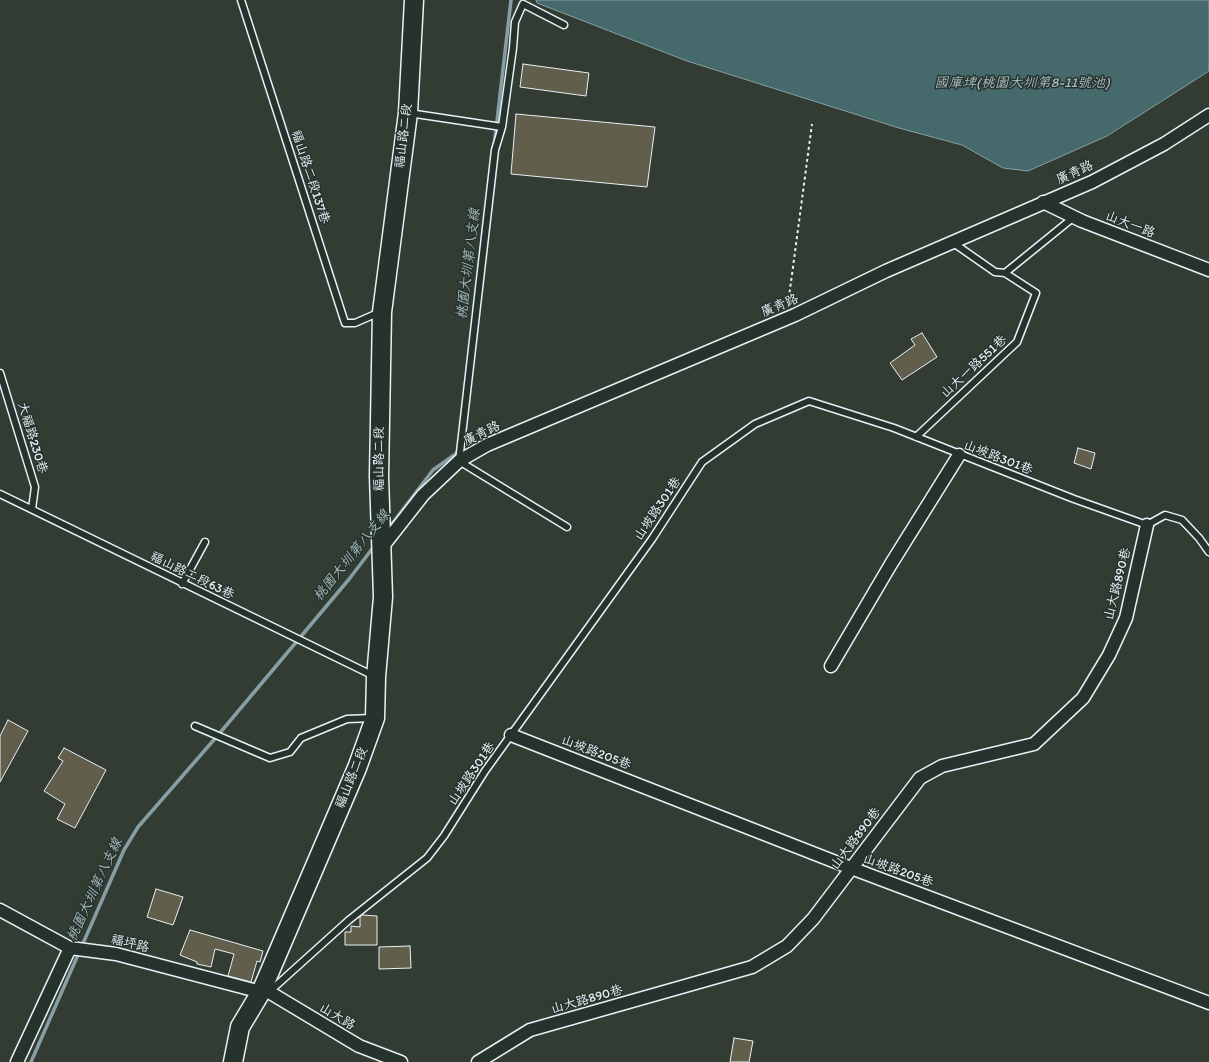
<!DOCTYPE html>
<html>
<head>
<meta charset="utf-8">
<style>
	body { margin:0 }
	canvas { display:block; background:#323c33 }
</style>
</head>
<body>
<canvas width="1209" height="1062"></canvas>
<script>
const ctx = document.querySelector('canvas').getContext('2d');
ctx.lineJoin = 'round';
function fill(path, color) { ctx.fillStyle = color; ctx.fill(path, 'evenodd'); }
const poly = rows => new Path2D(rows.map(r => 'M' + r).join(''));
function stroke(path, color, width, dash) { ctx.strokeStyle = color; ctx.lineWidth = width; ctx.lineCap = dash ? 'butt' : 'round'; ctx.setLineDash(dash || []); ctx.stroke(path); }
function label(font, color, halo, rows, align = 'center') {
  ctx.font = font + ' Itim,"LXGW WenKai TC",sans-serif'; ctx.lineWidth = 3; ctx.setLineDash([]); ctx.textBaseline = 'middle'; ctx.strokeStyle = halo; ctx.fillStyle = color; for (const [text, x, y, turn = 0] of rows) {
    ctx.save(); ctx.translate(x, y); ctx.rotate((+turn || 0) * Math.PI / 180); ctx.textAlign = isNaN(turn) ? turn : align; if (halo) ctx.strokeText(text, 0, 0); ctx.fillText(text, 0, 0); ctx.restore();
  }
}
const water = poly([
	[536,0,1209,0,1209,71,1107,136,1028,171,1003,168,962,145,899,128,687,61,537,3,536,0]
]);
const stream = poly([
	[494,147,511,0],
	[388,529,433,470,457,453,458,449],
	[31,1062,124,850,138,827,219,734,350,578,375,545]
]);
const building = poly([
	[523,64,589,73,586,96,520,87,523,64],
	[516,114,655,127,647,187,511,174,516,114],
	[922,333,937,357,902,380,890,363,915,345,911,339,922,333],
	[1078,448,1095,453,1091,469,1074,463,1078,448],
	[8,720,28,731,0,782,0,736,8,720],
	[64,748,106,770,75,828,57,819,65,804,44,791,63,761,58,758,64,748],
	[156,889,183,897,173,925,147,917,156,889],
	[362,915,377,916,377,945,345,945,345,932,351,932,351,926,360,927,360,917,362,915],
	[190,930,263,951,260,962,257,961,251,982,228,976,234,954,215,949,211,967,197,964,197,962,180,955,190,930],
	[410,946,411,968,379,969,379,947,410,946],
	[734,1038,753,1041,749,1062,730,1062,734,1038]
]);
const path = poly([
	[792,304,789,297,812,124]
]);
const lane = poly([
	[241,0,345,323,355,323,380,312],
	[564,25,523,4,515,22,513,48,502,127,495,150,459,461,567,527],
	[409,113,502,127],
	[1005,273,1074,217],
	[0,373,35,487,32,509],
	[916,437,1017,342,1036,293,1005,273,995,272,952,242],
	[0,494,374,676],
	[182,584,205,542],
	[195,726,270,758,290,752,301,738,347,719,373,718],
	[269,992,349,920,427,858,444,836,485,771,652,539,702,462,755,424,809,401,894,428,1074,499,1147,525,1165,515,1182,520,1199,538,1209,552]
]);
const street = poly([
	[1043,202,1082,221,1209,270],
	[383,546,423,495,459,461,487,445,795,315,886,271,1092,182,1164,144,1209,115],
	[831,666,891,564,959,455],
	[511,735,851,868,1209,1003],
	[0,910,70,948,116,954,261,992,269,992,359,1046,401,1062],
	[17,1062,70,948],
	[478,1062,530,1030,752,967,787,946,813,919,920,778,942,766,1034,744,1083,698,1109,655,1126,618,1147,525]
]);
const secondary = poly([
	[233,1062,240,1027,261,992,357,768,375,718,376,677,383,597,379,476,382,312,408,113,414,0]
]);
const streetNames = [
	["福山路二段",404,136,-83],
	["廣青路",1075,173,-24],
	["福山路二段137巷",310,177,72],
	["山大一路",1130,225,21],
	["廣青路",780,306,-23],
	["山大一路551巷",974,367,-43],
	["廣青路",482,434,-26],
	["大福路230巷",32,438,73],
	["山坡路301巷",998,458,21],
	["福山路二段",380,459,-90],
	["山坡路301巷",658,509,-56],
	["福山路二段63巷",192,576,26],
	["山大路890巷",1118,584,-76],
	["山坡路205巷",596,753,21],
	["山坡路301巷",472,774,-56],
	["福山路二段",352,778,-68],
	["山大路890巷",856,839,-53],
	["山坡路205巷",898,871,20],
	["福坪路",130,944,13],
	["山大路890巷",587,1000,-16],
	["山大路",337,1017,31]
];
const waterNames = [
	["國庫埤(桃園大圳第8-11號池)",1022,83],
	["桃園大圳第八支線",469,264,-83],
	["桃園大圳第八支線",352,556,-51],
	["桃園大圳第八支線",95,890,-65]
];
fill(water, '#46696c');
stroke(water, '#879fa4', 1);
stroke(stream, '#879fa4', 3.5);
fill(building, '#615f4b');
stroke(building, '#e8f1f8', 1);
stroke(lane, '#e8f1f8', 9);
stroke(street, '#e8f1f8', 15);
stroke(secondary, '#e8f1f8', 21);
stroke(path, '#e8f1f8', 2, [3, 3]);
stroke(lane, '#26332d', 6);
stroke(street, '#26332d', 12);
stroke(secondary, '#26332d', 18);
label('13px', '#e8f1f8', '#26332d', streetNames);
label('italic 14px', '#a7bbc0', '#26332d', waterNames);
</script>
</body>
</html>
